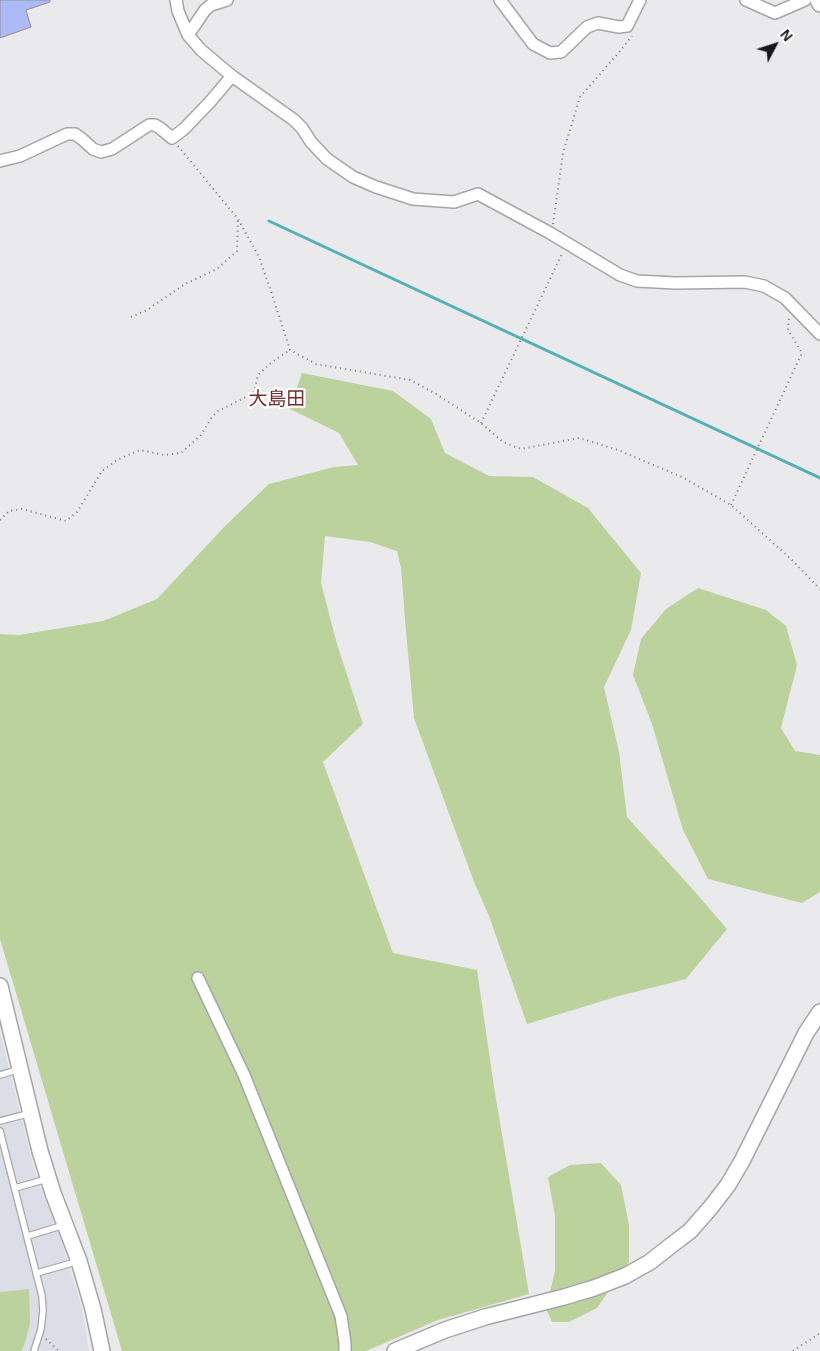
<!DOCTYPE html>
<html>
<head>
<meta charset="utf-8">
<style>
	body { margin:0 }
	#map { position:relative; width:820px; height:1351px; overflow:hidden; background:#eaeaec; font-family:Helvetica,sans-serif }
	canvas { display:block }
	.north { position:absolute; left:750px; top:20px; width:50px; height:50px; -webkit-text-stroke:4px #fff; paint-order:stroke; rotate:50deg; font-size:14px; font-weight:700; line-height:20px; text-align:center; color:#171717 }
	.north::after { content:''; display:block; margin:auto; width:18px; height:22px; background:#171717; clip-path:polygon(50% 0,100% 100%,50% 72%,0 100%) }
</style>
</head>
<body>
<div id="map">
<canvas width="820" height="1351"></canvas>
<div class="north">N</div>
</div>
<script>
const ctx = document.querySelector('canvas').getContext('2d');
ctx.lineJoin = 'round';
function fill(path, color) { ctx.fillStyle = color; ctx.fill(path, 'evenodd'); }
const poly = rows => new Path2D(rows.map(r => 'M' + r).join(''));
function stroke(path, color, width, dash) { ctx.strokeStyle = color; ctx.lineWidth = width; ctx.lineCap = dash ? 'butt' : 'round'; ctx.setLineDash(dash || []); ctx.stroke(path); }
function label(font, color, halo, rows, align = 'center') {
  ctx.font = font + ' Helvetica,"Noto Sans JP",sans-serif'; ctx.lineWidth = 4.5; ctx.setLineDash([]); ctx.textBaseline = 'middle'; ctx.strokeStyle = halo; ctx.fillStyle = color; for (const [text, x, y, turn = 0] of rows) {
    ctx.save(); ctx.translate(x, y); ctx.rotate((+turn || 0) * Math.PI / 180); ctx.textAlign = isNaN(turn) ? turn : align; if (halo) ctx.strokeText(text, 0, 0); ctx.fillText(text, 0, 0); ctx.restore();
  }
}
const built = poly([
	[0,1032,32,1161,44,1197,59,1233,75,1285,82,1309,89,1351,0,1351]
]);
const green = poly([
	[302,373,393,391,431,419,445,453,489,476,533,477,588,508,641,573,631,630,604,687,619,752,627,817,697,894,727,929,686,979,619,996,527,1024,489,916,474,882,414,718,406,631,401,568,397,551,370,542,325,536,321,583,337,644,363,724,323,762,393,953,477,970,494,1087,529,1294,438,1320,366,1351,122,1351,0,939,0,634,19,635,103,621,157,599,225,526,269,484,334,467,358,465,339,433,290,409],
	[698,588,766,610,786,626,797,665,781,728,795,751,820,755,820,892,802,903,708,879,683,830,652,724,633,675,641,639,666,609],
	[601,1163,621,1185,629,1225,629,1262,597,1308,569,1322,552,1322,546,1309,555,1271,555,1216,548,1177,570,1165],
	[29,1289,30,1323,25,1343,21,1351,0,1351,0,1292]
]);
const stream = poly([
	[269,221,820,478]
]);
const building = poly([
	[0,0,50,0,50,2,26,10,31,27,0,38,0,0]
]);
const path = poly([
	[178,146,238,219,259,257,274,300,290,350,316,364,410,380,436,394,481,423,503,442,521,449,579,438,618,450,684,478,731,505,791,559,820,589],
	[553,224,563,153,580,97,621,50,632,36],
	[131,317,147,310,185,284,217,269,237,251,238,220],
	[481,423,562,254],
	[731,505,802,353,788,330,789,317],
	[0,520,9,511,22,509,66,521,77,512,102,471,117,460,140,450,164,455,181,453,201,435,212,417,218,411,244,398,254,392,258,375,272,362,290,350],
	[46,1339,59,1351],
	[793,1351,820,1333]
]);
const lane = poly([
	[0,1075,20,1069],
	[0,1121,31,1113],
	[0,1131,42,1296,43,1311,41,1329,34,1351],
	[15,1188,47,1179],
	[28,1236,64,1225],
	[37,1273,79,1261]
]);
const street = poly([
	[176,0,178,11,188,35,201,50,232,76,294,120,302,128,311,142,327,159,353,177,376,187,413,199,454,202,478,194,550,233,620,275,637,281,675,283,745,282,764,286,785,298,820,334],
	[500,0,533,44,550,53,561,52,587,27,598,23,619,27,627,26,640,0],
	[746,0,775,13,805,0],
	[188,35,205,10,211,5,227,0],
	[0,161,20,156,67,134,75,134,82,139,93,149,101,152,112,149,149,125,155,125,160,128,172,138,184,129,209,103,232,76],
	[198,978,244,1075,341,1316,345,1343,345,1351]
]);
const secondary = poly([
	[818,0,820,4],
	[0,986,40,1151,53,1193,79,1261,93,1309,102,1351],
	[395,1351,445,1330,485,1317,564,1297,594,1288,625,1276,650,1262,669,1247,690,1231,711,1207,728,1185,742,1161,806,1033,820,1012]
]);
const neighbourhoodNames = [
	["大島田",277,400]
];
fill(built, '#dbdee7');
fill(green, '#bbd29d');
stroke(stream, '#53b1b4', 3);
fill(building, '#acbaf7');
stroke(building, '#909092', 1);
stroke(lane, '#a5a6a7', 8);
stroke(street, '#a5a6a7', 14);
stroke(secondary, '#a5a6a7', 18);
stroke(path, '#767677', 2, [1, 4]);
stroke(lane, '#fff', 5.5);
stroke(street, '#fff', 11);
stroke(secondary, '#fff', 15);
label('19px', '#742d2e', '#fff', neighbourhoodNames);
</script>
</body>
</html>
